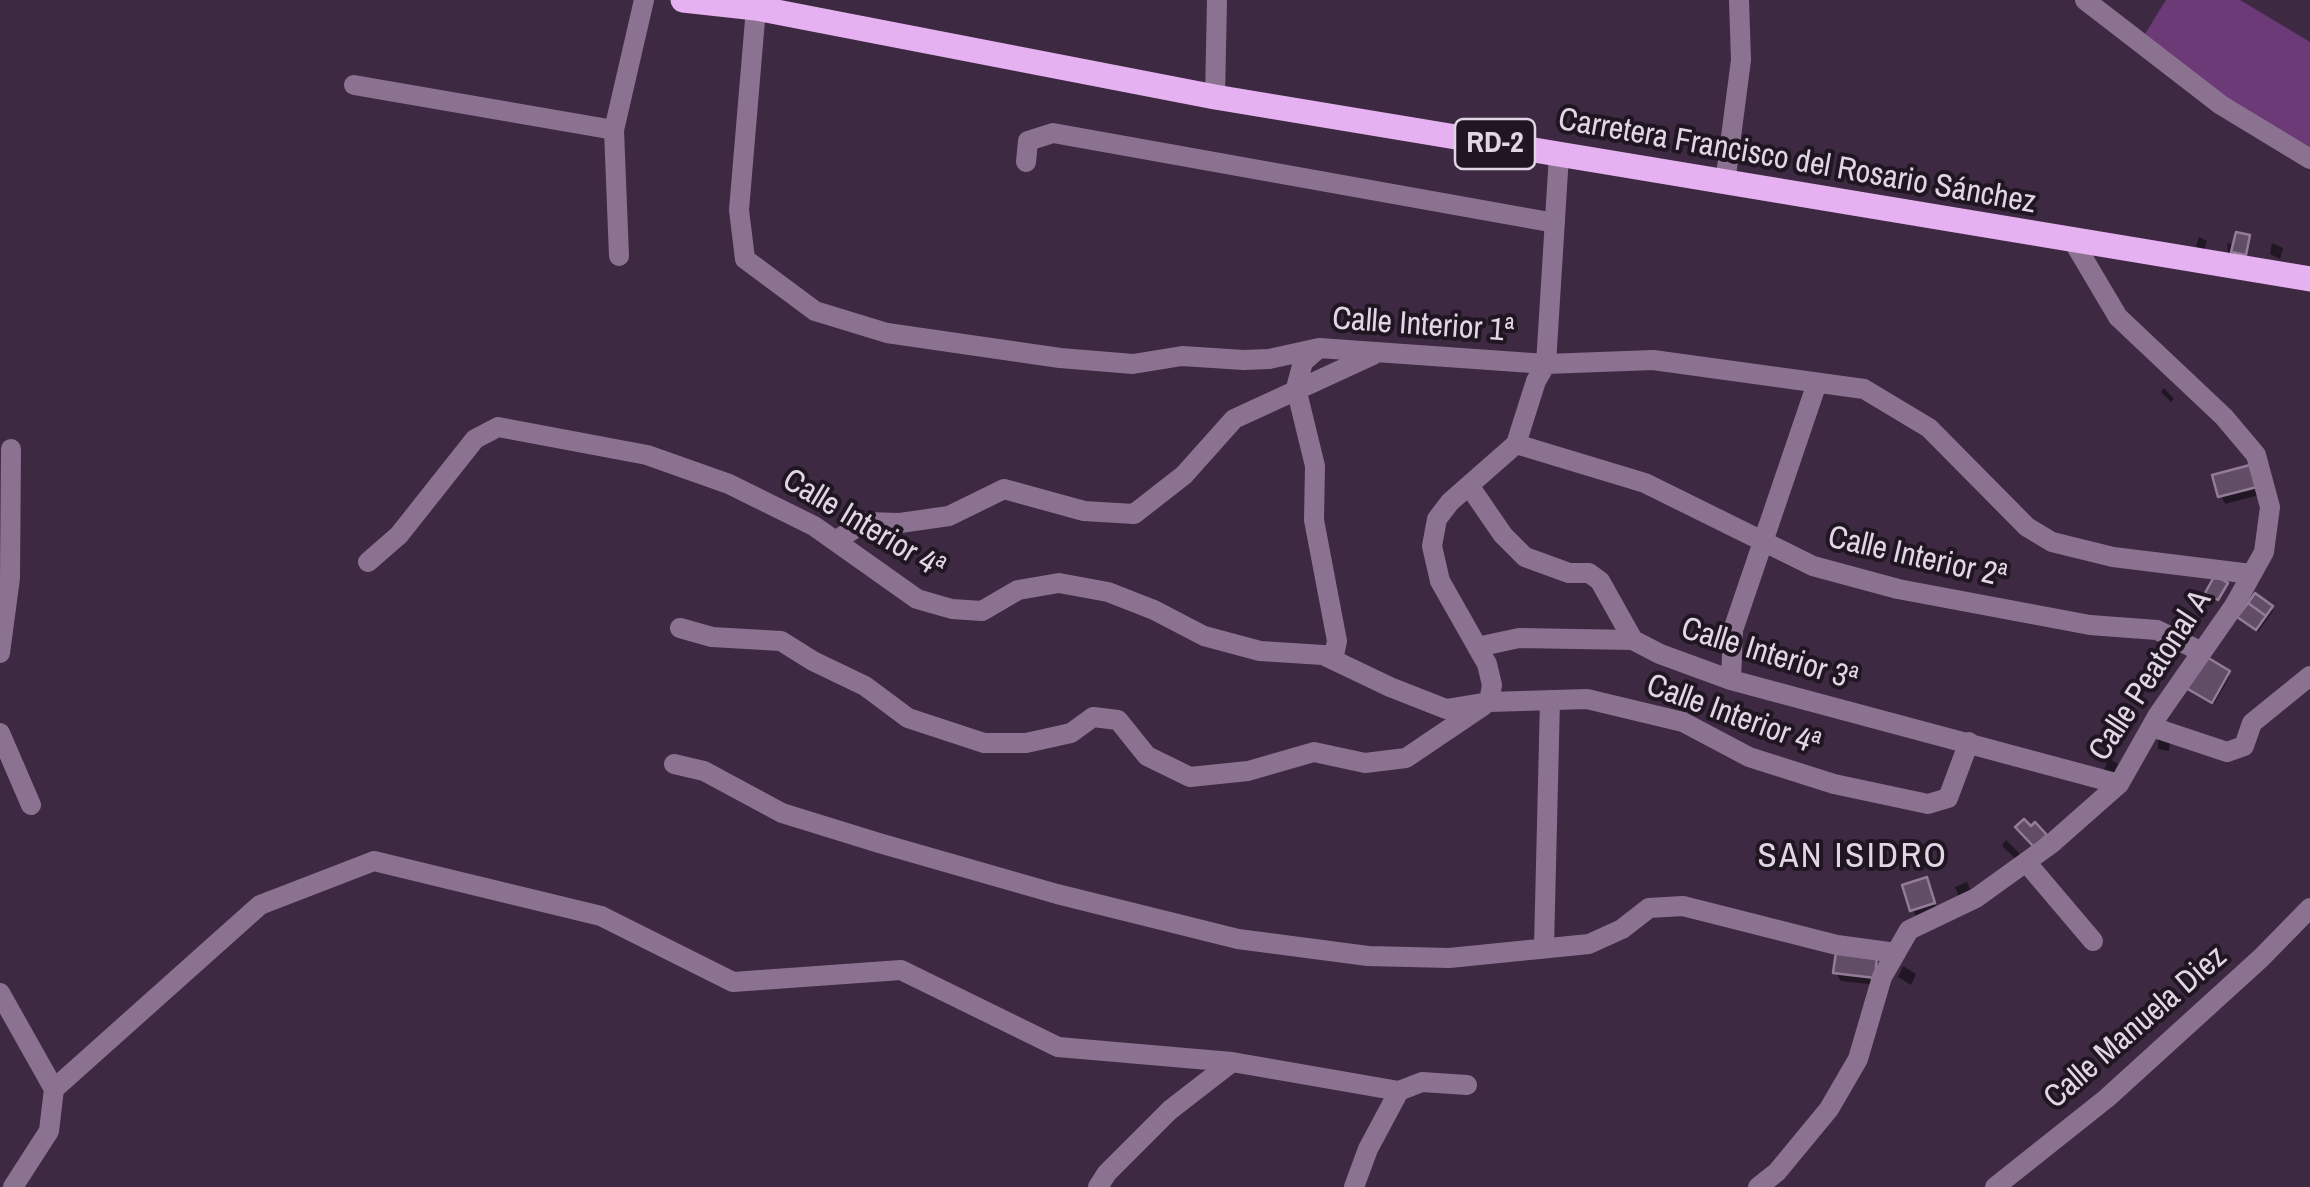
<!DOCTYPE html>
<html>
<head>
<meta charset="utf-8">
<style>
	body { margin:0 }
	canvas { display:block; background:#3d2941 }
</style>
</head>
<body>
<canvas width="2310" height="1187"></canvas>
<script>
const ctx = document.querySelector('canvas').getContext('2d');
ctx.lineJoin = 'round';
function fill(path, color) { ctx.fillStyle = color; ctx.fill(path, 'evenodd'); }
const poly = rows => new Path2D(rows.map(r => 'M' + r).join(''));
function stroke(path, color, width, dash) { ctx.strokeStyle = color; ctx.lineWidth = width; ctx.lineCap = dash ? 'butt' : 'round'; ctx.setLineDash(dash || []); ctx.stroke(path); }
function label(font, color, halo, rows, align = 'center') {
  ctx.font = font + ' "Archivo Narrow",sans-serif'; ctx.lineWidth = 8; ctx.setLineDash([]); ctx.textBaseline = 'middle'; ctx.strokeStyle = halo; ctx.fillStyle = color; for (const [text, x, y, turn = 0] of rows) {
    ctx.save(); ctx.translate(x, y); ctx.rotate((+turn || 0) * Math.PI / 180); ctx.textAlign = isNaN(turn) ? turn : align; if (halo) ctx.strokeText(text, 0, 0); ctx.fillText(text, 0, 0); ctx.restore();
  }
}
const green = poly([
	[2166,0,2240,0,2310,42,2310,159,2140,42]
]);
const shadow = poly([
	[2199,237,2207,241,2204,251,2196,246],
	[2248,238,2247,257,2228,253,2227,243,2235,245],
	[2272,243,2283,248,2280,259,2270,254],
	[2164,388,2174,399,2171,402,2161,392],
	[2249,468,2259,495,2225,504,2221,496],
	[2271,608,2273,611,2258,632,2240,618],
	[2228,673,2230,676,2214,704,2191,691],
	[2158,737,2170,742,2169,751,2158,749],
	[2109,758,2118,764,2113,776,2104,770],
	[2006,840,2022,856,2018,861,2004,848,2002,845],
	[1967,882,1973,897,1961,902,1955,887],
	[1930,888,1937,911,1917,918,1913,910],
	[1876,959,1880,967,1878,985,1841,981,1836,973],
	[1903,966,1916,974,1911,985,1898,977]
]);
const building = poly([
	[2236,232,2250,235,2246,255,2231,252,2236,232],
	[2250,465,2257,487,2218,497,2212,475,2250,465],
	[2215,575,2228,583,2218,600,2205,593,2215,575],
	[2255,593,2273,606,2266,616,2248,603,2255,593],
	[2248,603,2266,616,2256,630,2237,617,2248,603],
	[2205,656,2230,671,2212,703,2186,688,2205,656],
	[2024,819,2031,826,2035,822,2047,835,2034,847,2015,827,2024,819],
	[1927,877,1935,903,1910,911,1902,885,1927,877],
	[1836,952,1877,957,1875,978,1833,973,1836,952]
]);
const minor = poly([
	[2085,0,2221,105,2310,159],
	[756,8,739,210,745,259,815,311,887,333,1060,358,1133,364,1182,356,1244,360,1269,359,1319,348,1546,364,1653,360,1864,389,1929,428,2027,527,2052,542,2113,557,2251,574],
	[354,85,614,130],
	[1215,97,1217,0],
	[1026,162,1028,141,1053,133,1555,223],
	[1725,183,1741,60,1739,0],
	[619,256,614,130,644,0],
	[1318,349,1303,362,1296,388,1315,466,1314,520,1337,641,1333,660],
	[1516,444,1645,483,1813,566,1898,589,2090,625,2157,630,2202,652],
	[1470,487,1503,535,1525,557,1569,573,1589,573,1600,581,1633,640,1660,654,1731,680,2119,784],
	[835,541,865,522,900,523,949,516,1004,489,1084,511,1134,514,1184,475,1234,419,1373,355],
	[368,562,399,535,475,439,498,427,647,455,729,484,814,526,917,599,952,609,982,611,1018,590,1059,583,1108,592,1154,610,1204,636,1260,651,1323,655,1390,687,1446,709,1489,702,1587,699,1683,722,1749,757,1834,784,1928,804,1948,798,1969,742],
	[680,628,712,637,781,641,813,661,865,686,908,718,984,743,1026,743,1071,733,1093,717,1118,720,1147,756,1190,777,1248,771,1314,752,1365,763,1406,758,1483,706],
	[1477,647,1519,638,1633,640],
	[0,653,10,578,11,449],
	[1731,680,1733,630,1817,383],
	[1489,702,1492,685,1487,664,1440,581,1432,546,1437,519,1450,502,1516,444,1536,381,1546,364,1559,155],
	[2152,727,2227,752,2244,746,2252,723,2310,676],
	[0,733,31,805],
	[674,764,704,771,782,813,879,843,1057,894,1238,939,1368,956,1449,958,1589,944,1622,929,1649,908,1683,906,1837,945,1896,953],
	[2026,862,2093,941],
	[1544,947,1550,700],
	[0,993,54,1089,49,1131,13,1187],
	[54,1089,260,905,374,861,601,916,733,982,901,970,1058,1047,1232,1062,1399,1091],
	[1098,1187,1107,1173,1170,1110,1232,1062],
	[1354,1187,1368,1149,1399,1091,1422,1082,1467,1085],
	[1758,1187,1777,1172,1829,1109,1858,1059,1882,977,1909,930,1976,898,2051,844,2119,784,2158,715,2234,606,2264,552,2270,507,2256,455,2224,417,2118,317,2073,241],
	[1995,1187,2107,1098,2261,958,2310,908]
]);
const primary = poly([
	[683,0,756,8,1215,97,2310,279]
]);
const shields = [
	[1495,144,80]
];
const shieldNames = [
	["RD-2",1495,144]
];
const streetNames = [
	["Carretera Francisco del Rosario Sánchez",1797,162,10],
	["Calle Interior 1ª",1423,326,4],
	["Calle Interior 4ª",863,525,31],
	["Calle Interior 2ª",1917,558,13],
	["Calle Interior 3ª",1769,655,17],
	["Calle Peatonal A",2151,676,-57],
	["Calle Interior 4ª",1733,716,20],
	["Calle Manuela Diez",2136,1028,-41]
];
const neighbourhoodNames = [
	["SAN ISIDRO",1853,858]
];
fill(green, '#6c3a77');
fill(shadow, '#0007');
fill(building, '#624d67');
stroke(building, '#937c98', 2.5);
stroke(minor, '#8b7291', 20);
stroke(primary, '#e5b1f0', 25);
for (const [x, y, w] of shields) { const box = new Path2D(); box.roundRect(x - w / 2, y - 25, w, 50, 8); ctx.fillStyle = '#1f1621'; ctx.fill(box); stroke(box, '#e2d5e5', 2.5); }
label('bold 30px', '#e2d5e5', null, shieldNames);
label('32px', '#e2d5e5', '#1f1621', streetNames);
ctx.letterSpacing = '2.5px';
label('35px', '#e2d5e5', '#1f1621', neighbourhoodNames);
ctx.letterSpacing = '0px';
</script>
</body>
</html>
